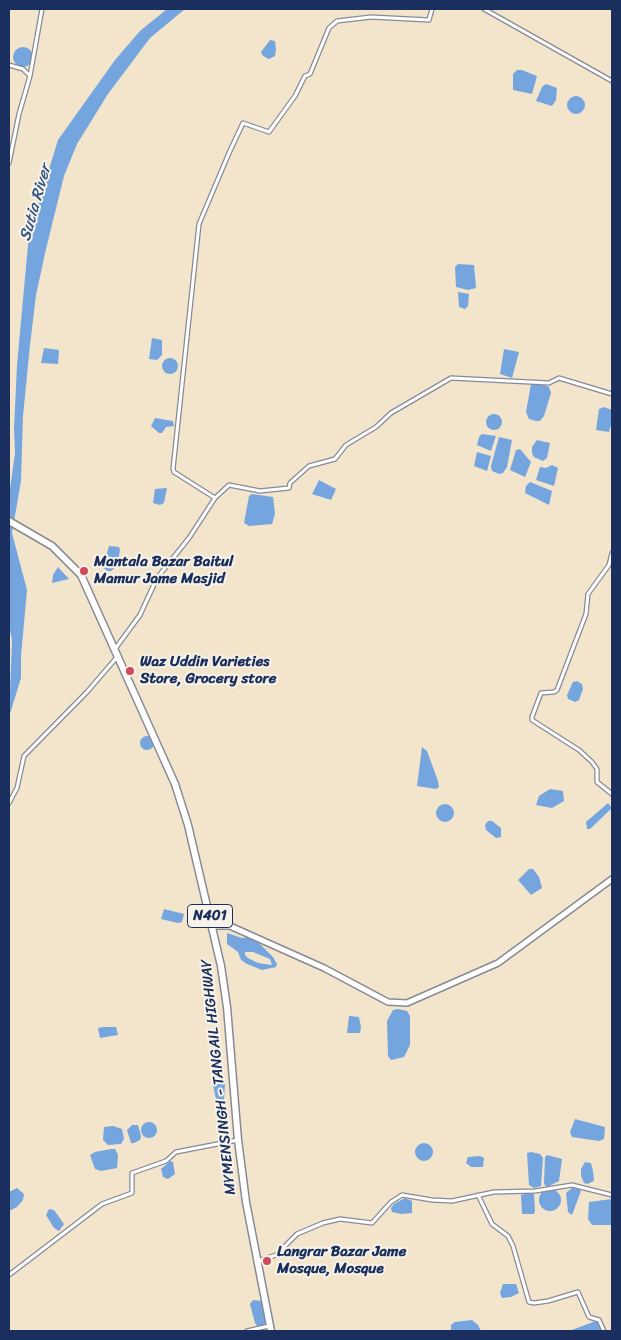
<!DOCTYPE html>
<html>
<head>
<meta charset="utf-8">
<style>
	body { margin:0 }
	#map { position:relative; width:621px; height:1340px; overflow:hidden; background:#f3e5cc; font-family:Sriracha,sans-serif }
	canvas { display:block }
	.frame { position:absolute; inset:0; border:10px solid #1b2f5e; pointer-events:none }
</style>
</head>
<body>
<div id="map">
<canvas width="621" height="1340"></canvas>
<div class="frame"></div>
</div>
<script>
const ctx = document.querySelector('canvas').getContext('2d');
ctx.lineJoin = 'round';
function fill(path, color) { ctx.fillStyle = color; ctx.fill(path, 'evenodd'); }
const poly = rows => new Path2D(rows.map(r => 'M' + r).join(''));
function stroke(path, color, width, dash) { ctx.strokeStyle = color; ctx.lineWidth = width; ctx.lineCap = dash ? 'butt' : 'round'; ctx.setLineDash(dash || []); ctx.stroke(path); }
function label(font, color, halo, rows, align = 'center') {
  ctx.font = font + ' Sriracha,sans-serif'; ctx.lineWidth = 4; ctx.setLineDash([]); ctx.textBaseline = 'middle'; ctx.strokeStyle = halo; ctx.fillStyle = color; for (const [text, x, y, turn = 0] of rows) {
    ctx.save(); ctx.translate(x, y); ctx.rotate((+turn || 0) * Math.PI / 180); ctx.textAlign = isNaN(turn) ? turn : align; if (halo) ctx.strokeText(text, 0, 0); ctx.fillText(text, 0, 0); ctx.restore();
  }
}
const water = poly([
	[167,9,185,9,150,38,108,94,77,144,64,176,46,249,36,295,30,345,23,416,21,481,12,533,27,590,21,656,21,678,9,717,12,640,9,626,9,496,15,453,14,428,17,365,29,234,58,140,115,60,140,31],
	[270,40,275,41,276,50,275,56,269,59,263,56,261,52],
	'13 57a10 10 0 1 1 20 0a10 10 0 1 1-20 0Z',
	[517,70,522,70,537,76,532,94,513,90,513,74],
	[546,84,557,88,556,100,552,106,536,101,542,87],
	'567 105a9 9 0 1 1 18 0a9 9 0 1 1-18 0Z',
	[458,264,474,265,476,288,468,290,456,287,455,267],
	[458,292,469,294,468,306,465,309,459,307],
	[152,338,162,340,162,355,157,360,149,359],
	[44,348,59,350,58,364,41,363],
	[504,349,519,352,512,378,500,374],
	'162 366a8 8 0 1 1 16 0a8 8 0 1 1-16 0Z',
	[538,383,549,387,551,393,544,416,540,421,536,421,529,419,526,412,531,384],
	[604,407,612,410,612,421,609,432,596,430,599,409],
	'486 422a8 8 0 1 1 16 0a8 8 0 1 1-16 0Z',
	[155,418,173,421,174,426,166,427,162,433,159,433,151,426],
	[482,434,496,436,491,451,477,445,479,437],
	[499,437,512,440,507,467,503,473,499,474,492,471,491,466],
	[537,440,550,443,547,458,543,461,534,457,532,453,532,447],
	[520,449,531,462,525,477,510,470,516,450],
	[477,452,491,456,487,471,474,466],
	[552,465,558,468,554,486,536,480,540,467,546,468],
	[319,480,336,489,331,500,312,494],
	[530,482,552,491,549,505,525,493,526,486],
	[167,488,164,503,160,505,153,503,155,489],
	[252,494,273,497,275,514,272,524,249,526,244,523,249,496],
	[109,546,119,547,120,550,117,566,111,571,107,571,103,567],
	[58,567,69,579,52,583,53,575],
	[577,681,582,684,583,689,579,700,575,702,568,699,567,695,573,682],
	'140 743a7 7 0 1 1 14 0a7 7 0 1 1-14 0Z',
	[422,747,427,751,438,781,439,787,436,789,417,786],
	[550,789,563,791,564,801,552,808,536,805,539,796],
	[608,803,612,808,590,829,587,829,586,822],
	'436 813a9 9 0 1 1 18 0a9 9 0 1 1-18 0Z',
	[488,821,492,821,501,828,501,837,496,838,486,830,485,825],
	[529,869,533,869,539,877,542,888,531,895,518,880],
	[164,909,184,914,182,922,178,923,161,919],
	[227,933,242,938,250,937,259,943,273,957,277,964,276,967,262,970,247,964,241,960,238,952,227,944],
	[245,952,253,952,270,959,272,965,258,963,248,958,245,955],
	[398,1009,407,1011,410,1016,410,1045,404,1057,391,1060,388,1056,387,1021,393,1010],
	[349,1016,359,1017,361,1027,360,1033,347,1033],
	[104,1027,116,1027,118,1035,100,1038,98,1028],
	[217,1080,225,1082,224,1101,216,1099,213,1085],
	[575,1119,605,1127,604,1139,599,1141,572,1137,570,1132],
	'141 1130a8 8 0 1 1 16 0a8 8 0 1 1-16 0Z',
	[132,1125,138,1125,141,1136,140,1140,134,1143,131,1143,127,1130],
	[113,1126,122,1129,124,1139,121,1144,108,1145,103,1140,104,1127],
	'415 1152a9 9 0 1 1 18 0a9 9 0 1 1-18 0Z',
	[111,1149,115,1149,118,1155,117,1168,101,1171,95,1169,90,1155,95,1152],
	[531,1152,540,1154,543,1158,541,1186,534,1188,529,1185,527,1153],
	[547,1155,562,1159,559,1181,547,1187,544,1184,545,1157],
	[480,1156,484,1158,483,1167,471,1167,466,1163,468,1157],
	[170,1161,173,1162,175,1174,168,1179,163,1177,161,1169],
	[585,1162,591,1163,593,1171,594,1181,587,1184,584,1183,581,1176,581,1169],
	[17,1188,24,1194,23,1200,17,1207,9,1211,9,1192],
	[572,1188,579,1188,581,1191,572,1215,568,1212,566,1193],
	'539 1200a11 11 0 1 1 22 0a11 11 0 1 1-22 0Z',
	[528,1193,534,1194,535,1211,534,1214,522,1214,521,1195],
	[405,1198,412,1201,412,1213,401,1214,392,1212,391,1208,394,1204],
	[612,1199,612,1225,592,1225,588,1219,589,1202],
	[49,1209,54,1210,64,1224,59,1231,54,1228,46,1215],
	[503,1284,516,1284,519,1293,511,1297,502,1298,500,1293],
	[253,1300,262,1301,266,1321,264,1326,257,1326,255,1323,250,1304],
	[472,1320,478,1325,481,1331,451,1331,451,1325,455,1322],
	[596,1321,598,1321,602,1331,569,1331]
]);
const street = poly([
	[484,9,612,81],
	[9,65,23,69,30,76,42,9],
	[9,163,19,114,30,76],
	[215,498,174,472,173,469,199,224,229,153,243,123,269,132,295,96,305,76,310,74,329,28,337,21,371,17,429,20,432,9],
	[612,553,609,565,588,594,586,614,557,690,554,692,541,693,532,717,532,720,579,750,592,762,597,769,597,782,612,794],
	[115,649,140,615,157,578,189,538,215,498,229,485,260,491,289,488,290,483,309,466,335,459,346,445,376,427,391,413,451,378,549,383,559,378,612,394],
	[9,803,17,788,24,756,87,692,118,656],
	[478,1195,492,1224,508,1236,513,1246,529,1302,534,1303,548,1301,578,1292,589,1317,599,1320,604,1331],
	[258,1261,276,1255,297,1234,323,1223,340,1219,372,1223,391,1202,402,1195,432,1200,452,1201,494,1192,535,1191,572,1185,612,1195],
	[9,1275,102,1204,132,1193,132,1173,166,1161,176,1152,238,1140],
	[247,1331,269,1326]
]);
const secondary = poly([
	[213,926,230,926,324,968,388,1002,407,1003,498,963,612,879]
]);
const highway = poly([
	[9,521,52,546,81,575,175,784,188,825,221,966,227,1007,238,1140,246,1202,271,1331]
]);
const markers = [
	[84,571,5,"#d1495b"],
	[130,671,5,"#d1495b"],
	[267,1261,5,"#d1495b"]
];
const shields = [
	[210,916,45]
];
const shieldNames = [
	["N401",210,916]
];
const poiNames = [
	["Mantala Bazar Baitul",94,562],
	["Mamur Jame Masjid",94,579],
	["Waz Uddin Varieties",140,662],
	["Store, Grocery store",140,679],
	["Langrar Bazar Jame",277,1252],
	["Mosque, Mosque",277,1269]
];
const streetNames = [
	["MYMENSINGH - TANGAIL HIGHWAY",219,1077,-96]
];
const waterNames = [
	["Sutia River",36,203,-74]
];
fill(water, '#74a5df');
stroke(street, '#878a95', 5.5);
stroke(secondary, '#878a95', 8);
stroke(highway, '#878a95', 9);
stroke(street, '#fff', 3);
stroke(secondary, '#fff', 5);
stroke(highway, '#fff', 6);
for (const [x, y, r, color] of markers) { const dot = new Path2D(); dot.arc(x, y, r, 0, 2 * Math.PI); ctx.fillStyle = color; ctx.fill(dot); stroke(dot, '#f7f3e8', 2); }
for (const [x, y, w] of shields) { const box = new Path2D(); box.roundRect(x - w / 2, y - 11.5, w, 23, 4); ctx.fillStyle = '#f7f3e8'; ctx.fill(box); stroke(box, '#1b2f5e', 1); }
label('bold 14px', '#1b2f5e', null, shieldNames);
label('bold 15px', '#1b2f5e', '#f7f3e8', poiNames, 'left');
label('15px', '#1b2f5e', '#f7f3e8', streetNames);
label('italic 16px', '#365285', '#f7f3e8', waterNames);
</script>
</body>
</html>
